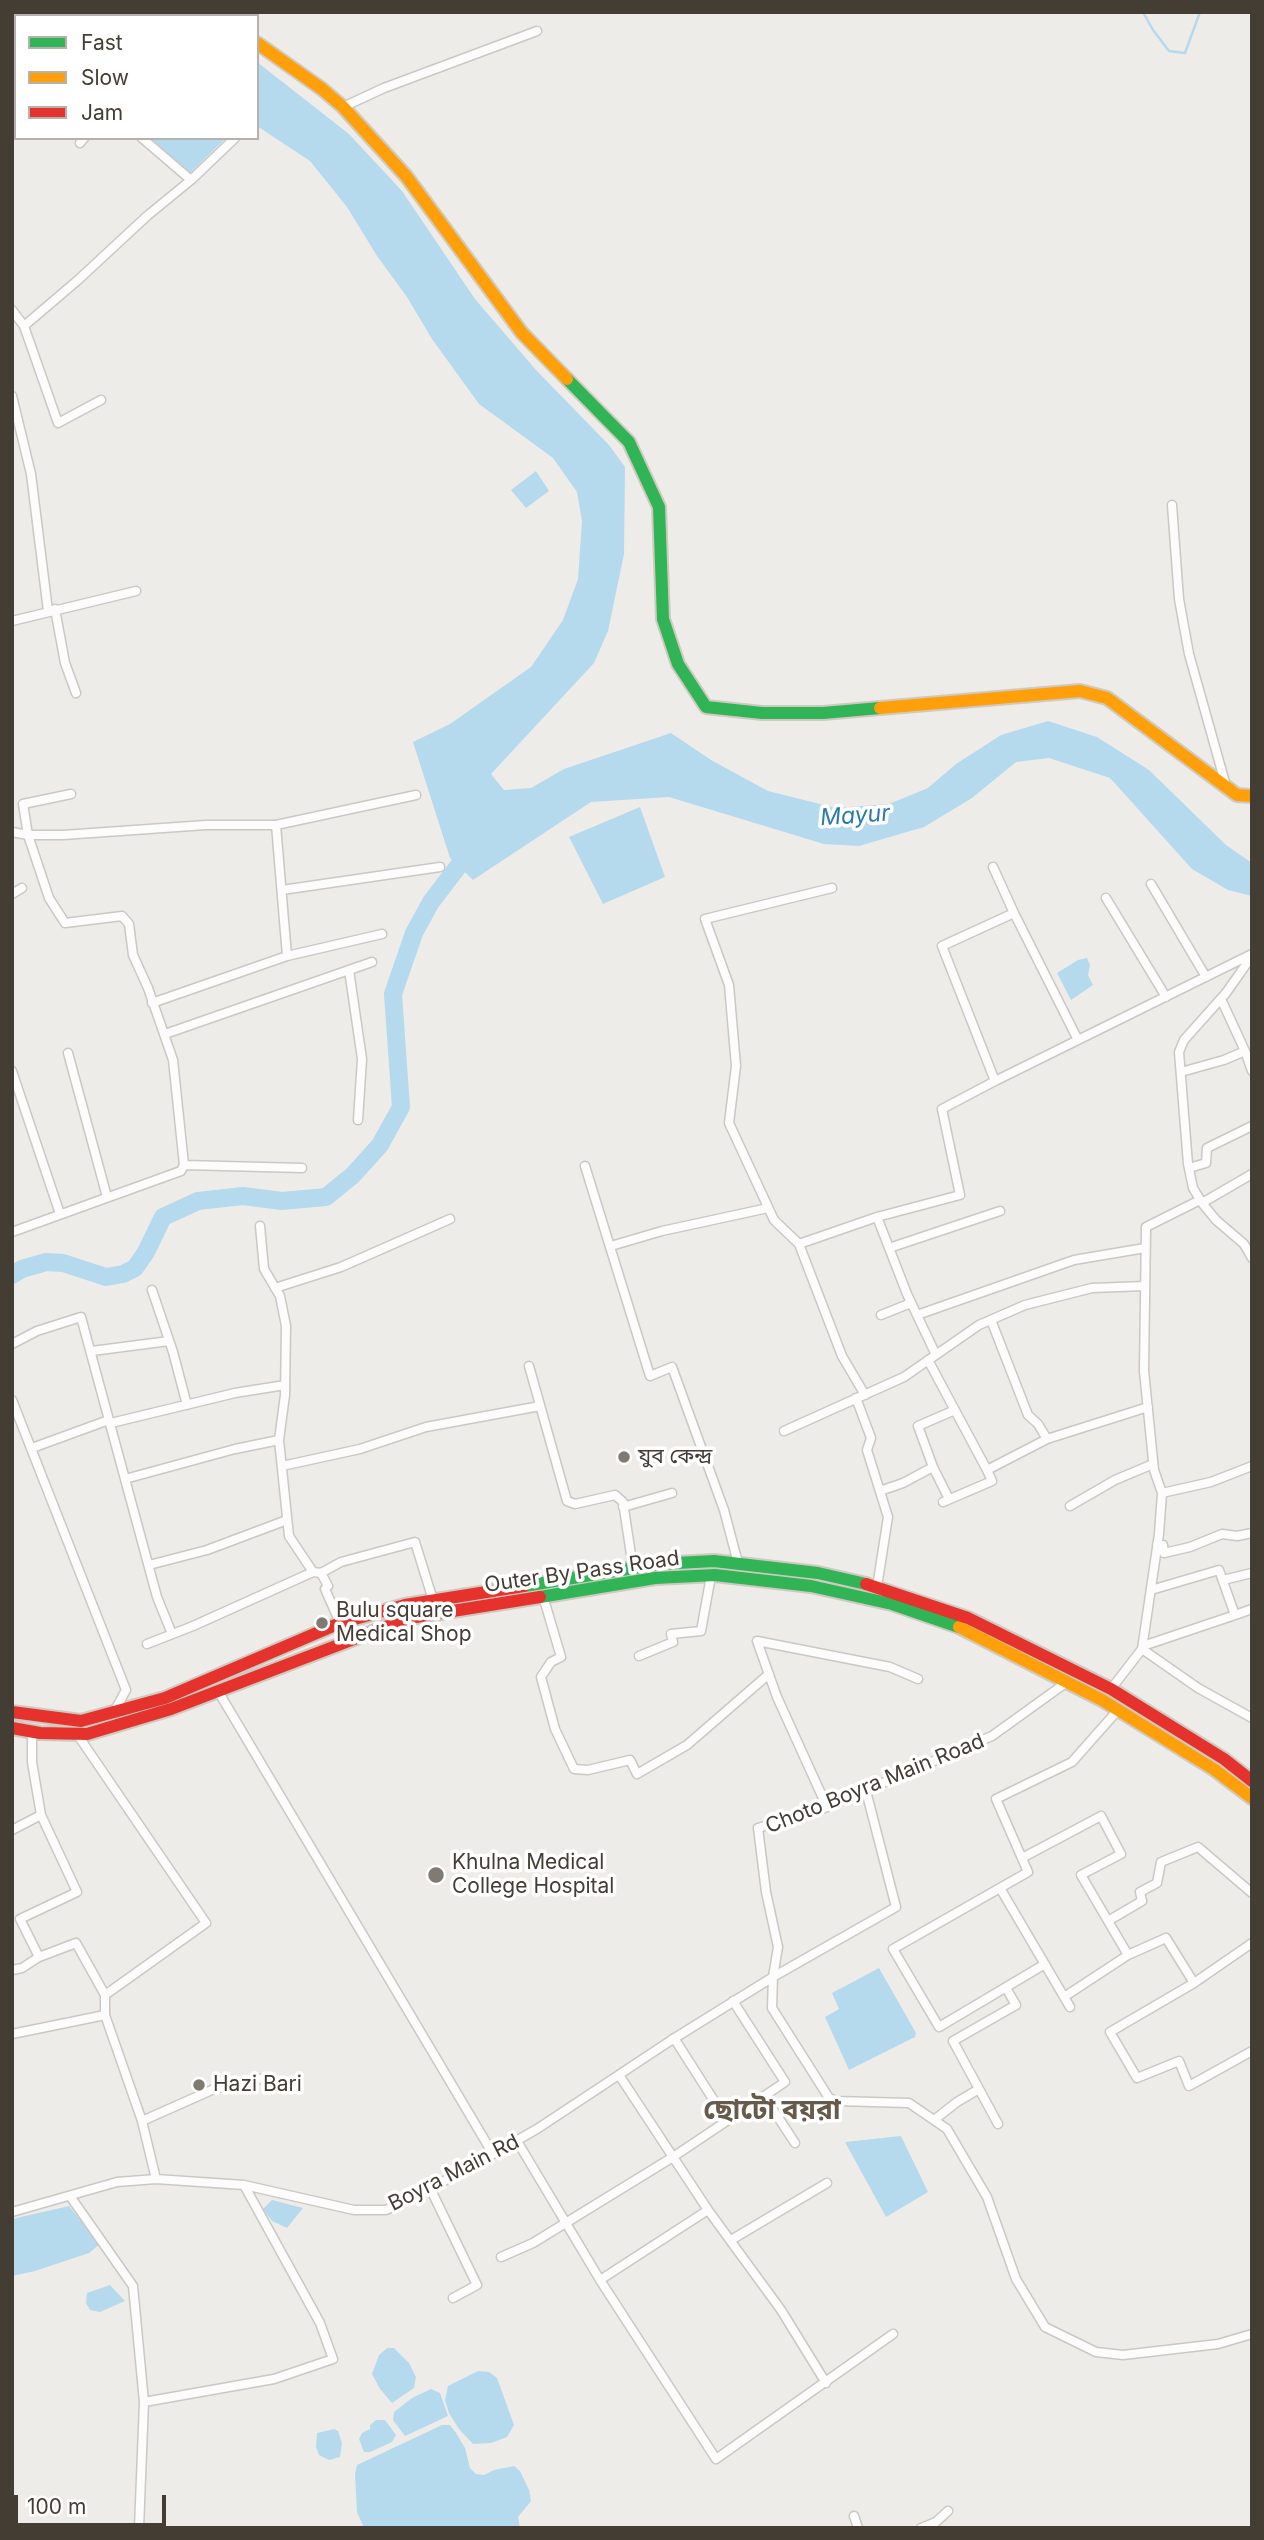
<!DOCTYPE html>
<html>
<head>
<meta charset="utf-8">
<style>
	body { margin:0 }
	#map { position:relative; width:1264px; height:2540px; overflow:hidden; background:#eeece8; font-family:Inter,sans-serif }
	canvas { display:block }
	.frame { position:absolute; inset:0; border:14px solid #443d34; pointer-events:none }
	.legend { position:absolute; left:14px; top:14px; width:245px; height:126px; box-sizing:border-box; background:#fff; border:2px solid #b4b1ae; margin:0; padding:9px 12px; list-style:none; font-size:21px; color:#443d34 }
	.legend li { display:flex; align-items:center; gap:14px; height:35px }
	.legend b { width:35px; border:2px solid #b4b1ae }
	.scale { position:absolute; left:14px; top:2495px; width:152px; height:32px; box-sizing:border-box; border:4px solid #443d34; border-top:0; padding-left:9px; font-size:21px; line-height:24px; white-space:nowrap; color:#443d34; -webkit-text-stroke:5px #fff; paint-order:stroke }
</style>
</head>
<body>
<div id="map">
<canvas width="1264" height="2540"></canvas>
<div class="frame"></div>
<ul class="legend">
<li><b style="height:9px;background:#30b455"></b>Fast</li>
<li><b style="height:9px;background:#ff9f0a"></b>Slow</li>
<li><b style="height:9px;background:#e5322d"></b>Jam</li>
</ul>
<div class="scale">100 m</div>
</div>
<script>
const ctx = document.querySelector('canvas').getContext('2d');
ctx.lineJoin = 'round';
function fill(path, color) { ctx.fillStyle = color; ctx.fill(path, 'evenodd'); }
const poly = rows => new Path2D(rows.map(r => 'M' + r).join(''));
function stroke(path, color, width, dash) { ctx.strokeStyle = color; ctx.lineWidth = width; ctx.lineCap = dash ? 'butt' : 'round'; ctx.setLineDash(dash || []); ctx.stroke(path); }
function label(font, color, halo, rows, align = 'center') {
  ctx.font = font + ' Inter,"Noto Sans Bengali",sans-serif'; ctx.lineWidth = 7; ctx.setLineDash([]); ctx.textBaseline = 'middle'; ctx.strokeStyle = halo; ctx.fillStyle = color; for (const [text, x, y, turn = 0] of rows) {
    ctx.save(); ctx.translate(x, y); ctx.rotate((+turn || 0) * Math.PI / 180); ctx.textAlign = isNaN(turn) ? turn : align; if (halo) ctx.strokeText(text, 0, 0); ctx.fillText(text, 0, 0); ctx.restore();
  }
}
const water = poly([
	[95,12,184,12,190,16,100,16],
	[257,62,349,134,402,191,475,299,536,370,609,445,625,467,624,554,608,631,594,663,491,774,504,790,531,788,564,769,671,733,711,760,768,791,836,808,889,804,928,788,956,764,1001,735,1048,721,1097,737,1149,770,1226,845,1252,863,1252,896,1228,890,1192,869,1110,778,1049,758,1016,762,972,798,924,827,859,846,824,844,669,797,591,802,473,880,450,858,413,742,450,724,531,667,563,620,578,579,582,521,577,492,553,458,479,404,432,339,407,297,377,256,347,207,310,161,257,126],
	[149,138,226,138,190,173],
	[536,471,549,491,526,508,511,490],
	[640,807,665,877,603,904,569,837],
	[1087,958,1090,965,1088,975,1093,985,1071,1000,1057,973,1078,960],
	[879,1968,916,2033,915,2037,849,2070,825,2017,839,2009,832,1993],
	[901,2136,928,2192,886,2217,845,2142],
	[272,2200,303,2208,287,2228,272,2221,263,2209],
	[69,2206,100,2244,89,2253,35,2271,12,2276,12,2219],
	[110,2285,125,2301,100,2312,90,2310,86,2303,87,2293],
	[387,2348,394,2348,409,2363,416,2377,414,2388,392,2403,380,2389,372,2374,379,2355],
	[478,2371,489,2372,497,2378,514,2425,507,2437,491,2443,473,2444,459,2429,449,2413,445,2400,448,2386],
	[431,2389,440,2393,448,2416,405,2436,393,2420,394,2412,412,2398],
	[376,2420,385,2420,396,2435,392,2442,370,2452,364,2452,359,2439,362,2433,370,2429,370,2425],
	[442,2425,450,2425,456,2433,465,2448,470,2468,476,2474,484,2475,494,2470,514,2466,520,2471,529,2490,531,2501,518,2517,520,2528,364,2528,357,2512,355,2474,357,2465],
	[334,2429,338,2431,342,2443,340,2457,329,2460,319,2455,316,2447,317,2433]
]);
const stream = poly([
	[1143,12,1153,30,1169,51,1185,53,1200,12]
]);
const river = poly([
	[12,1275,22,1269,46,1262,63,1263,106,1277,123,1274,135,1268,146,1252,163,1217,198,1201,243,1196,282,1201,326,1197,353,1175,380,1145,401,1107,393,994,414,933,431,902,473,847]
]);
const street = poly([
	[214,12,218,16],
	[12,78,16,75],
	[343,107,384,88,537,31],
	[142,138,191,180],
	[80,143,84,138],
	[12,310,24,326,58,423,101,400],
	[24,326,78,280,147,216,191,180,235,138],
	[12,396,31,474,48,611],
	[1172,505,1179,599,1189,654,1226,786],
	[55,609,65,663,76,693],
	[12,621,136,591],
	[71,794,23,804,28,835,63,835,206,825,276,825],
	[12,832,28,835,49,898,65,923,122,916,129,924,133,955,148,988,173,1060,184,1165,181,1171,12,1232],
	[993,867,1014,913],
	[1151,884,1206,977],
	[282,890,440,867],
	[12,894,22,888],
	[1106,898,1166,997],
	[287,956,382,934],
	[1252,956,1226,993,1184,1040,1179,1052,1188,1164,1193,1188,1202,1203,1216,1220,1244,1244,1252,1258],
	[349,970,362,1059,358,1120],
	[152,1003,287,956,276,825,416,795],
	[165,1034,372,962],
	[1078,1040,1014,913,942,946,995,1081,1252,954],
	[1245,1051,1252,1071],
	[68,1053,107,1197],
	[12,1071,60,1214],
	[1181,1072,1224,1060,1245,1051,1221,999],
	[184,1165,302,1168],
	[585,1166,650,1376,672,1367,724,1510,738,1563],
	[1189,1168,1206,1163,1207,1148,1252,1126],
	[1202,1203,1252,1174],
	[877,1217,907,1294,936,1355],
	[260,1226,264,1269,280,1296,286,1326,285,1395,279,1440,289,1536,313,1572,321,1573,328,1586,325,1589,340,1623],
	[799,1244,774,1220,729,1123,736,1066,729,985,705,919,832,888],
	[611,1246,662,1231,768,1208],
	[889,1248,1000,1211],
	[275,1288,341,1267,450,1219],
	[152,1290,173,1352,187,1405],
	[881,1315,911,1303],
	[917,1315,1074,1260,1145,1248],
	[991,1320,1028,1415,1038,1424,1047,1439],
	[12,1344,37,1331,81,1317,157,1597,172,1634],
	[92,1351,169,1341],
	[928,1360,987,1470,1047,1439,1148,1407],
	[529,1366,567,1501,575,1504,615,1495,623,1502,633,1568],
	[865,1395,842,1356,799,1244,877,1217,960,1195,942,1109,995,1081],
	[856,1398,871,1438,867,1450,888,1517,877,1587],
	[12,1400,126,1690,114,1712],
	[784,1431,904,1377,979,1325,1025,1305,1092,1288,1145,1286],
	[32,1448,106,1421,111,1423,235,1393,285,1385],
	[282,1466,360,1449,426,1427,540,1406],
	[933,1467,918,1426,955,1410],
	[125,1479,235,1449,279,1440],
	[880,1491,903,1483,933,1467,949,1499],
	[1162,1493,1154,1470,1144,1371,1146,1227,1200,1200],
	[943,1502,992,1481,987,1470],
	[1070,1506,1115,1480,1153,1464],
	[623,1507,672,1493],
	[1157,1545,1163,1545,1164,1553,1190,1547,1222,1534,1237,1536,1252,1533],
	[149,1565,207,1550,287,1520],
	[321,1573,341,1562,415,1542,433,1600],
	[1223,1580,1252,1573],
	[1151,1590,1219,1570,1235,1615,1252,1609],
	[543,1596,561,1657,551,1662,541,1677,555,1729,574,1769,588,1770,630,1760,637,1774,687,1745,769,1674],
	[147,1644,193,1626,313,1572],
	[1143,1646,1238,1614],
	[1142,1649,1198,1688,1252,1718],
	[639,1656,673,1642,671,1634,701,1631,711,1576],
	[1067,1682,992,1736,822,1809,758,1828,766,1892,778,1947,773,1977,772,2008,829,2098,836,2101,909,2103,947,2129,987,2197,1016,2279,1045,2327,1096,2352,1123,2355,1218,2344,1252,2334],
	[1111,1689,1142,1649,1159,1534,1162,1493,1211,1482,1252,1466],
	[218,1691,493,2154],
	[32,1731,32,1762,41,1815,77,1892,20,1919,39,1957,76,1943,105,1995,105,2015,142,2121,156,2179],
	[77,1734,206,1923,105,1995],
	[827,1807,777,1697,757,1641,890,1667,918,1679],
	[12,1830,41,1815],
	[1022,1858,1101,1816,1121,1854,1081,1875,1128,1955,1166,1938,1194,1983],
	[1000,1888,1070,2007],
	[1108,1921,1142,1901,1140,1892,1157,1883,1161,1862,1198,1847,1252,1893],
	[1252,1943,1194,1983,1110,2032,1137,2078,1179,2061,1189,2086,1252,2051],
	[1045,1964,939,2027,893,1949,1028,1872,996,1799,1072,1762,1118,1710],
	[12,1970,22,1968,39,1957],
	[1064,1997,1128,1955],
	[12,2034,105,2015],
	[674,2038,727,2121],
	[619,2075,673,2157,785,2082,733,2001],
	[764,2096,795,2143],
	[934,2120,957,2102,979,2089],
	[142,2121,214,2089,264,2078],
	[998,2124,953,2041,1016,2005,1006,1988],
	[517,2141,600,2280,716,2459,893,2334],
	[430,2188,477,2285,453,2298],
	[70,2196,133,2286,144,2402],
	[12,2212,117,2182,156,2179,244,2185,354,2210,386,2210,452,2177,537,2129,670,2041,773,1977,896,1907,866,1791],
	[731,2240,827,2183],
	[501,2257,533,2243,673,2157,708,2210,781,2310,826,2383],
	[600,2280,708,2210],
	[854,2516,858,2528],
	[139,2528,144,2402,274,2379,333,2359,320,2323,244,2185],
	[921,2528,936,2522,948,2511]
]);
const fast = poly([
	[567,379,629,442,659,507,663,619,678,664,706,707,762,713,823,713,880,708],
	[524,1586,658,1564,714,1561,818,1573,866,1584],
	[540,1597,655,1578,715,1575,811,1586,892,1604,959,1627]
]);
const slow = poly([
	[257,43,322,89,343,107,406,176,522,333,567,379],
	[880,708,1080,691,1107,698,1237,795,1252,796],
	[959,1627,1102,1700,1215,1770,1252,1798]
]);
const jam = poly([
	[866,1584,968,1618,1111,1689,1224,1759,1252,1781],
	[12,1712,81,1721,165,1698,340,1623,405,1605,524,1586],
	[12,1728,40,1733,87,1734,171,1709,409,1618,540,1597]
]);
const markers = [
	[624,1457,7,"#807a73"],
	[322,1623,7,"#807a73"],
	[436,1875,9,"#807a73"],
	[199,2085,7,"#807a73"]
];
const poiNames = [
	["যুব কেন্দ্র",638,1457],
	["Bulu square",336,1611],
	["Medical Shop",336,1635],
	["Khulna Medical",452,1863],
	["College Hospital",452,1887],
	["Hazi Bari",213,2085]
];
const streetNames = [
	["Outer By Pass Road",582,1572,-8],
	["Choto Boyra Main Road",875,1784,-22],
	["Boyra Main Rd",454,2173,-27]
];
const waterNames = [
	["Mayur",855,816,-4]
];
const districtNames = [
	["ছোটো বয়রা",772,2111]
];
fill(water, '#b5daee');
stroke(stream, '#b5daee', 2.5);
stroke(river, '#b5daee', 18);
stroke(street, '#cbc8c4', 11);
stroke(fast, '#cfcac0', 16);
stroke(slow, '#cfcac0', 16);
stroke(jam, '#cfcac0', 16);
stroke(street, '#fcfcfc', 8);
stroke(fast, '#30b455', 12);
stroke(slow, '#ff9f0a', 12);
stroke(jam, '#e5322d', 12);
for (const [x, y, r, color] of markers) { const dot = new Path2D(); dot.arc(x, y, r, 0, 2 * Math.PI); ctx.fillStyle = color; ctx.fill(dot); stroke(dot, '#fff', 2.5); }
label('21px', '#443d34', '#fff', poiNames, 'left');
label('21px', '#443d34', '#fff', streetNames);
label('italic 23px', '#2a7aaa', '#fff', waterNames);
label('bold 28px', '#675a4a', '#fff', districtNames);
</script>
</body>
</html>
